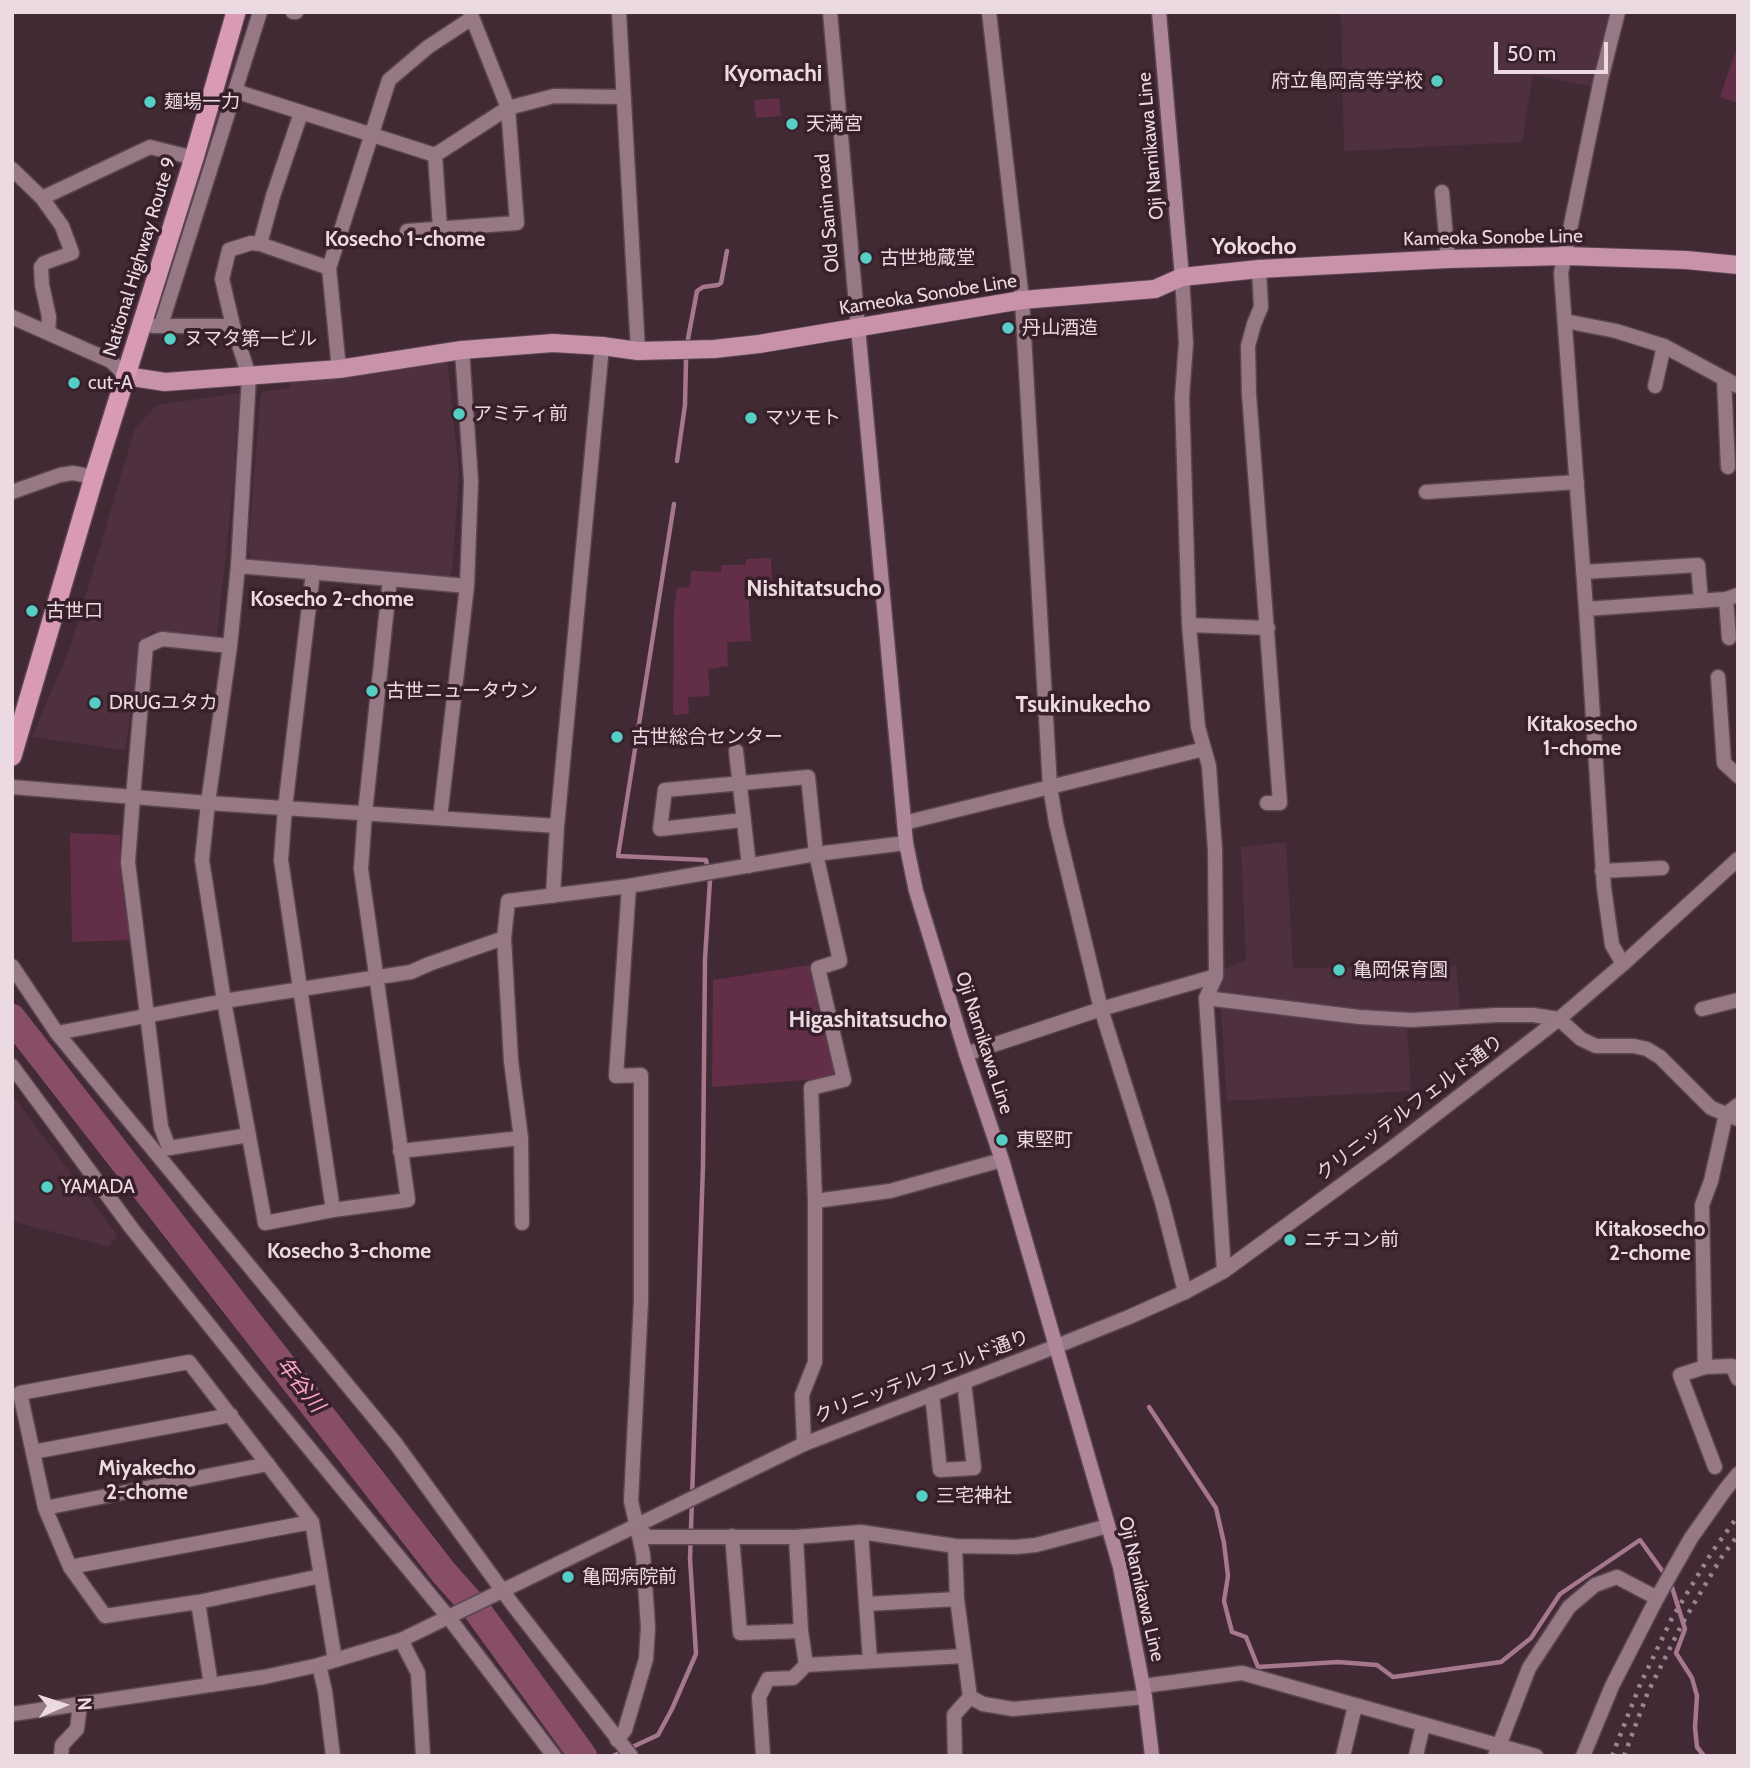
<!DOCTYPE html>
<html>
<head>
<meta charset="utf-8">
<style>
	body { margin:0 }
	#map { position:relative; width:1750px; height:1768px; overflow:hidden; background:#422a34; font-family:Cabin,sans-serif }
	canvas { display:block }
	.frame { position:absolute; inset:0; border:14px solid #ebdae1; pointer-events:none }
	.north { position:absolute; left:28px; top:1670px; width:70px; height:70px; -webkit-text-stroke:5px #37202a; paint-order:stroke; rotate:87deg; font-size:19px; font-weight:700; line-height:28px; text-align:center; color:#ebdae1 }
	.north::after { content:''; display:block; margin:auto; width:24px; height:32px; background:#ebdae1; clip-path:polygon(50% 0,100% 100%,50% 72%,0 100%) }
	.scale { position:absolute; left:1494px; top:42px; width:114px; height:32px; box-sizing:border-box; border:4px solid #ebdae1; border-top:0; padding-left:9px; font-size:21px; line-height:24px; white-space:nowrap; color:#ebdae1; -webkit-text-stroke:5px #37202a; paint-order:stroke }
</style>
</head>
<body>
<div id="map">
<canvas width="1750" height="1768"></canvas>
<div class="frame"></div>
<div class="north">N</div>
<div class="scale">50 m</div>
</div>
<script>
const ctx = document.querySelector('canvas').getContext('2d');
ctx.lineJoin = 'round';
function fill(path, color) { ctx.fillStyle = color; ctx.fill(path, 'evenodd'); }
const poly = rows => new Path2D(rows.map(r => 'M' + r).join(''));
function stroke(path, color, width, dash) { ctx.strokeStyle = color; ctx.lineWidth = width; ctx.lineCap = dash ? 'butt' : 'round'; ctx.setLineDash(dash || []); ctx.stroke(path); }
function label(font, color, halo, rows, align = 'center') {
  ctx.font = font + ' Cabin,"Noto Sans JP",sans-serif'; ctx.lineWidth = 7; ctx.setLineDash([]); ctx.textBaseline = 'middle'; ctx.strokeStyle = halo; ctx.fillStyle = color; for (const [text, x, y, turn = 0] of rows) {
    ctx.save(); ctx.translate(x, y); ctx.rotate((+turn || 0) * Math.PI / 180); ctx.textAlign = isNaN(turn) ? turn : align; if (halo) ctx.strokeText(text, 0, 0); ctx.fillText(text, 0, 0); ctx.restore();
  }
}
const built = poly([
	[1345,12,1609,12,1592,87,1533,75,1522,142,1344,151,1341,13],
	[447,359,459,473,452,572,448,580,252,560,248,552,261,392,290,388,289,381,349,377],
	[239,393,233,486,217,637,152,631,142,641,125,750,32,737,71,645,135,428,157,405],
	[1286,842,1293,968,1456,966,1461,1020,1407,1025,1411,1091,1227,1101,1218,972,1246,960,1241,847],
	[12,1095,117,1235,109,1247,12,1221]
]);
const green = poly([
	[1738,52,1738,103,1720,97,1735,53],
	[779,98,781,116,756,118,754,100],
	[771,558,772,588,748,589,751,641,727,642,728,666,708,669,710,696,688,697,689,714,673,715,674,611,677,588,690,587,691,571,721,572,721,565,746,565,746,559],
	[70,833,120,835,120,861,123,894,131,940,72,942],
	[809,965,835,1070,831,1078,712,1087,713,980]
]);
const stream = poly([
	[687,344,697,291,703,287,718,285,721,283,727,251],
	[677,461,685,405,686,360],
	[1149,1407,1216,1508,1224,1543,1228,1576,1224,1601,1232,1632,1246,1637,1258,1667,1338,1662,1377,1665,1393,1677,1501,1662,1531,1638,1560,1594,1640,1540,1666,1576],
	[1671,1584,1685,1629,1676,1653,1692,1678,1697,1696,1695,1727,1697,1747,1704,1756],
	[613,1756,658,1735,672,1709,696,1654,690,1559,703,1165,705,959,710,880,706,860,618,856,674,504]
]);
const river = poly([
	[12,1018,444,1573,477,1610,583,1756]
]);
const minor = poly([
	[293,12,296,12],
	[619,12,638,351],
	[830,12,858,327],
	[989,12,1022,300,1050,787,1056,823,1101,1009,1162,1202,1185,1292],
	[1618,12,1601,79,1561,273,1586,609,1604,888,1612,945,1623,964],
	[235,91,435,155,508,108,554,96,624,97],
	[435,155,440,229],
	[12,169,42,198,62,226,72,253,44,263,41,267,42,285,49,317,48,333],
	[1442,192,1448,259],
	[42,198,150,147,194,158],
	[407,231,517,223,508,108,470,12],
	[260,244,273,196,301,113],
	[1259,269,1261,307,1254,324,1248,346,1249,394,1280,803,1267,803],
	[1182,277,1186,343,1182,397,1189,625,1198,727,1209,766,1215,850,1216,976,1206,998,1224,1271],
	[12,317,111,361,126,376],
	[1565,321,1616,331,1664,346,1738,386],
	[161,325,260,12],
	[153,326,233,326],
	[339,369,329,268,389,80,428,47,472,18],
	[249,376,233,326,222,279,229,250,251,243,260,244,329,268],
	[1724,378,1728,467],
	[1655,386,1664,346],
	[1426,492,1577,482],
	[313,572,285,808,281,860,333,1210],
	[1583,572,1698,565,1701,601],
	[390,579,365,813,361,869,408,1200,333,1210,265,1223,224,1001,202,860,208,803,230,646,238,566,390,579,467,586],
	[1726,599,1729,638],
	[1586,609,1726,599,1738,595],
	[1189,625,1268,628],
	[230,646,162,639,146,646,133,797,128,862,161,1127,169,1148,249,1135],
	[1718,677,1724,763,1738,776],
	[736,751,749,866],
	[12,787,208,803,557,826],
	[440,818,467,586,471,481,462,350],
	[743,820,660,829,665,790,808,777,816,854,840,961,818,968,844,1080,811,1088,815,1201,815,1362,802,1395,804,1444],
	[904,823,1204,749],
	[1602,871,1662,868],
	[553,896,557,826,602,346],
	[12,966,57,1033,396,1444,513,1605,631,1756],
	[1206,998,1359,1017,1411,1020,1497,1015,1533,1015,1559,1019,1581,1039,1596,1046,1634,1046,1647,1049,1660,1057,1711,1108,1726,1114,1738,1105],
	[1702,1009,1738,1000],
	[57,1033,224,1001,411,972,429,964,504,938],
	[966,1054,1101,1009,1216,976],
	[12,1066,133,1230,257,1385,449,1618,554,1756],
	[400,1151,521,1138],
	[815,1201,890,1191,1002,1160],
	[522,1223,521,1138,511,1061,504,938,508,901,629,886,816,854,906,843],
	[189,1362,312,1522,321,1576,198,1602,105,1616,70,1567,45,1508,20,1393,189,1362],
	[1705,1367,1702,1205,1711,1181,1726,1114,1738,1119],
	[932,1394,940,1470,974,1468,964,1382],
	[33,1452,231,1415],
	[1715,1467,1680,1375,1705,1367,1732,1366,1738,1379],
	[45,1508,268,1464],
	[636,1527,648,1537,796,1537,861,1532,955,1546,1016,1547,1036,1545,1108,1526],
	[861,1532,870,1661],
	[732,1536,740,1633,801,1631],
	[796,1537,801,1631,806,1665,964,1656],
	[70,1567,312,1522],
	[321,1576,335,1660],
	[198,1602,211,1685],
	[866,1604,957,1599],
	[401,1640,418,1673,423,1756],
	[319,1665,325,1691,333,1756],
	[1143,1686,1242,1673,1536,1756],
	[970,1697,983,1704,1013,1709,1145,1697],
	[617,1740,625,1730,646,1659,648,1627,643,1554,631,1501,641,1301,641,1075,616,1076,629,886],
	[763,1755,759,1697,768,1679,793,1678,806,1665],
	[61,1756,62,1745,77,1729,80,1704],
	[955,1756,954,1715,970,1697,957,1599,955,1546],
	[1343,1756,1355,1706],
	[1416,1756,1423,1725],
	[1495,1756,1529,1668,1569,1607,1595,1585,1617,1577,1657,1598]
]);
const tertiary = poly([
	[12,492,60,475,73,473,94,477],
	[238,566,249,376],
	[12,1714,264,1677,319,1665,401,1640,804,1444,1057,1346,1129,1317,1185,1292,1224,1271,1391,1149,1559,1019,1623,964,1738,859],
	[1583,1756,1612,1686,1657,1598,1691,1538,1725,1490,1738,1474]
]);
const secondary = poly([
	[1159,12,1182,277],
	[858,327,906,843,916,891,966,1054,1002,1160,1120,1567,1145,1697,1152,1756]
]);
const primary = poly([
	[126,376,165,382,339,369,462,350,553,343,602,346,638,351,714,349,759,344,1022,300,1155,289,1182,277,1259,269,1448,259,1565,256,1686,260,1738,265]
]);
const trunk = poly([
	[12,756,94,477,194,158,236,12]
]);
const rail = poly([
	[1612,1756,1639,1687,1672,1618,1712,1552,1738,1516],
	[1624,1756,1648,1692,1682,1624,1721,1558,1738,1535]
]);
const markers = [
	[1437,81,7,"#55cec5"],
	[150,102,7,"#55cec5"],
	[792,124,7,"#55cec5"],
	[866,258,7,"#55cec5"],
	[1008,328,7,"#55cec5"],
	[170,339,7,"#55cec5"],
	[74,383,7,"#55cec5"],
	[459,414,7,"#55cec5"],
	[751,418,7,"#55cec5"],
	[32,611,7,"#55cec5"],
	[372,691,7,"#55cec5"],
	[95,703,7,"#55cec5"],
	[617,737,7,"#55cec5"],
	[1339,970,7,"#55cec5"],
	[1002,1140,7,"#55cec5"],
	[47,1187,7,"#55cec5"],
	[1290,1240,7,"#55cec5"],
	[922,1496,7,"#55cec5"],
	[568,1577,7,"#55cec5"]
];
const poiNames = [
	["府立亀岡高等学校",1423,81,"right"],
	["麺場一力",164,102],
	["天満宮",806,124],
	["古世地蔵堂",880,258],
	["丹山酒造",1022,328],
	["ヌマタ第一ビル",184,339],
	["cut-A",88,383],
	["アミティ前",473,414],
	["マツモト",765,418],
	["古世口",46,611],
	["古世ニュータウン",386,691],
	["DRUGユタカ",109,703],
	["古世総合センター",631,737],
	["亀岡保育園",1353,970],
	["東堅町",1016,1140],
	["YAMADA",61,1187],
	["ニチコン前",1304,1240],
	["三宅神社",936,1496],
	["亀岡病院前",582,1577]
];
const streetNames = [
	["Oji Namikawa Line",1151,146,-95],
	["Old Sanin road",828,213,-95],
	["Kameoka Sonobe Line",1493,238,-1],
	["National Highway Route 9",140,257,-73],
	["Kameoka Sonobe Line",928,295,-9],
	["Oji Namikawa Line",984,1043,72],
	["クリニッテルフェルド通り",1410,1108,-37],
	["クリニッテルフェルド通り",922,1377,-21],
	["Oji Namikawa Line",1141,1589,77]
];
const neighbourhoodNames = [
	["Kosecho 1-chome",405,240],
	["Kosecho 2-chome",332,600],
	["Kitakosecho",1582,725],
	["1-chome",1582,749],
	["Kitakosecho",1650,1230],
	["2-chome",1650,1254],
	["Kosecho 3-chome",349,1252],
	["Miyakecho",147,1469],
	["2-chome",147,1493]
];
const waterNames = [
	["年谷川",300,1385,52]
];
const quarterNames = [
	["Kyomachi",773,74],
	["Yokocho",1254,247],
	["Nishitatsucho",814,589],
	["Tsukinukecho",1083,705],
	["Higashitatsucho",868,1020]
];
fill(built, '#4f303e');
fill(green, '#632e47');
stroke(stream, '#a6788c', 4.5);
stroke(river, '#884e68', 28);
stroke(minor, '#5b464f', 17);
stroke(tertiary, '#5b464f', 17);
stroke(secondary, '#5b464f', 17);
stroke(primary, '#5b464f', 20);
stroke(trunk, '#5b464f', 22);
stroke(minor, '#967985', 14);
stroke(tertiary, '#967985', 14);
stroke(secondary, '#af8697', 14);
stroke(primary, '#c892aa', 18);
stroke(trunk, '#d99ab6', 19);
stroke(rail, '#9b868f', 4.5, [3.5, 7]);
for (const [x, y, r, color] of markers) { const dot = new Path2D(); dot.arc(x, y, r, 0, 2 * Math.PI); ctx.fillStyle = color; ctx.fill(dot); stroke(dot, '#37202a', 2.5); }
label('19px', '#ebdae1', '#37202a', poiNames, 'left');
label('19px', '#ebdae1', '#37202a', streetNames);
label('bold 21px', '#ebdae1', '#37202a', neighbourhoodNames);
label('italic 21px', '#fea5cc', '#37202a', waterNames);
label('bold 23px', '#ebdae1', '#37202a', quarterNames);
</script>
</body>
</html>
